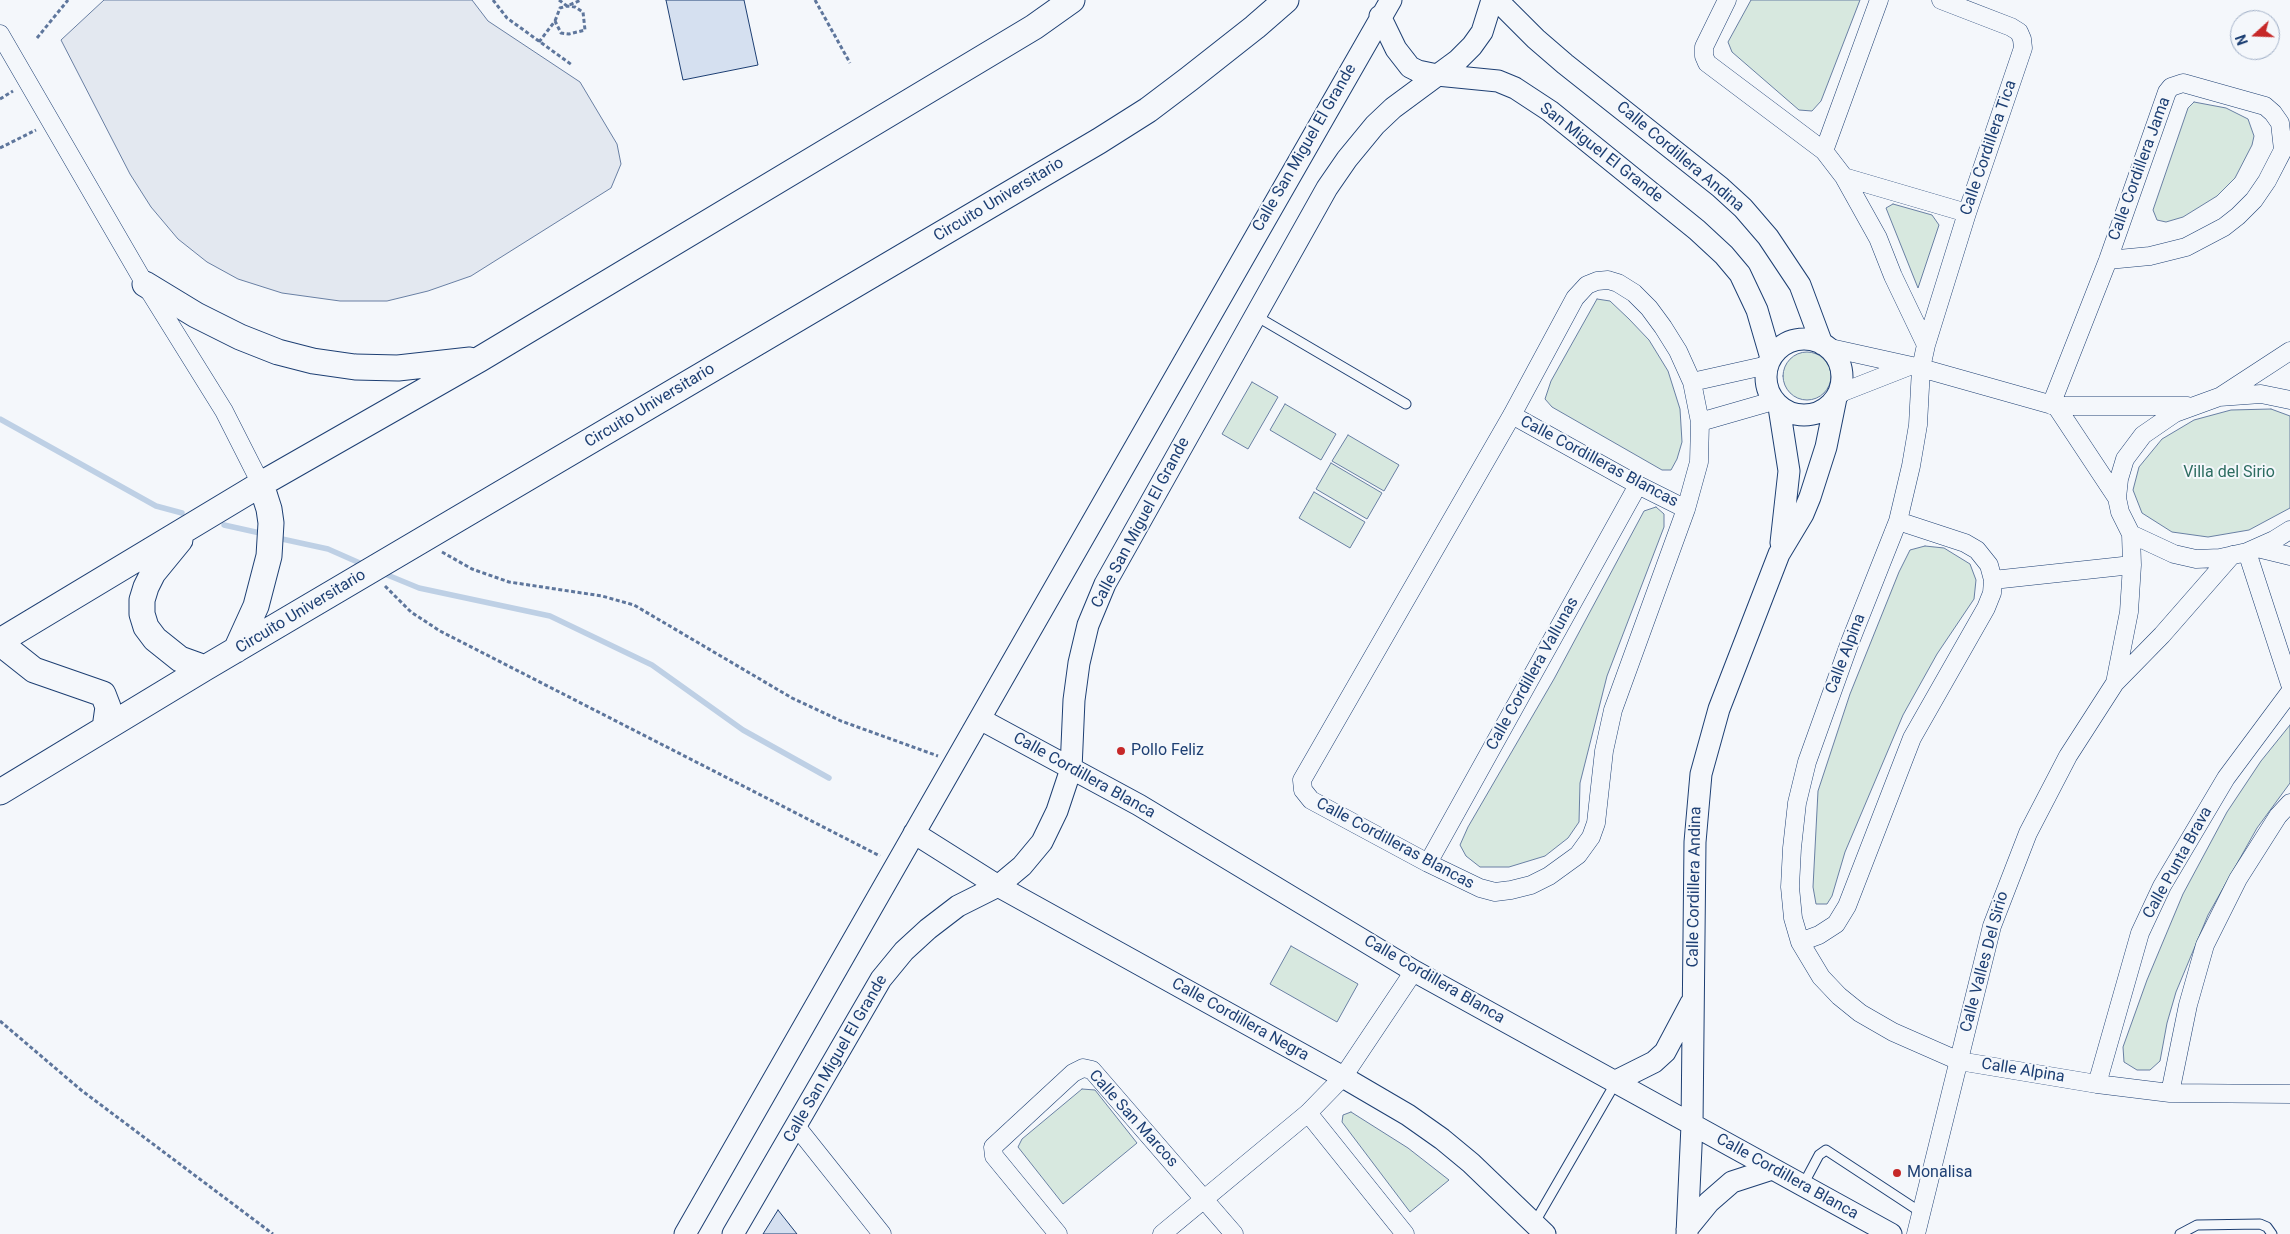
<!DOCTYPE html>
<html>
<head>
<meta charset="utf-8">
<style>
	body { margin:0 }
	#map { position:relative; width:2290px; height:1234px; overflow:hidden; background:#f4f7fb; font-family:Roboto,sans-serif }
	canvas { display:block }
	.north { position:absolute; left:2230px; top:10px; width:50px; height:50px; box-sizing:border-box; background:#f4f7fb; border:1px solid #9eadc5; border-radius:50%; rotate:250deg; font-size:14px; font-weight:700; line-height:20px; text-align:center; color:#1d3f73 }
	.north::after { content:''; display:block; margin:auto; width:18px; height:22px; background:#c62828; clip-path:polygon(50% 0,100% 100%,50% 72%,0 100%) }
</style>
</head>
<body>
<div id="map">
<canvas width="2290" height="1234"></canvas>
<div class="north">N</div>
</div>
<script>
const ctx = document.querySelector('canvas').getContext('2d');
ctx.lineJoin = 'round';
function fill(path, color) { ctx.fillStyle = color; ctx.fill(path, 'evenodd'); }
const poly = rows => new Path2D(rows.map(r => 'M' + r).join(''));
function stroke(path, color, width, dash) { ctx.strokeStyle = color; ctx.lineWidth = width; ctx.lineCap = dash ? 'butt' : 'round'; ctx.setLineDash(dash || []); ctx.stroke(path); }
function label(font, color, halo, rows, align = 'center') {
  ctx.font = font + ' Roboto,sans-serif'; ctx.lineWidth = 4; ctx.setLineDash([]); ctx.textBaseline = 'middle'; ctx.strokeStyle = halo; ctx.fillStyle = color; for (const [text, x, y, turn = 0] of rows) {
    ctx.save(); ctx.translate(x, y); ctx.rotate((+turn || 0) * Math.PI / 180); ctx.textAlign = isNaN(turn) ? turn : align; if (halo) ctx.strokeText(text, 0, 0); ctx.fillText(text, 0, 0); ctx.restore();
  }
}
const green = poly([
	[1751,0,1860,0,1821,101,1812,111,1799,110,1732,52,1728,42,1751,0],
	[2194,102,2226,108,2248,119,2254,136,2252,145,2235,178,2217,196,2183,217,2166,222,2157,220,2153,210,2188,108,2194,102],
	[1893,204,1932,215,1939,225,1918,288,1886,208,1893,204],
	[1597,299,1610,301,1629,319,1649,340,1668,371,1680,409,1682,442,1677,459,1671,470,1662,470,1552,407,1545,399,1551,381,1597,299],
	'1783 376a24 24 0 1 1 48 0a24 24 0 1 1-48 0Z',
	[1252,382,1278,397,1248,449,1222,434,1252,382],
	[1285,404,1336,434,1321,460,1270,430,1285,404],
	[2271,409,2290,416,2290,508,2249,530,2208,537,2172,532,2142,513,2133,490,2139,467,2162,439,2194,420,2231,410,2271,409],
	[1348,435,1399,465,1384,491,1332,461,1348,435],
	[1331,463,1382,493,1367,519,1316,489,1331,463],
	[1314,492,1365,522,1350,548,1299,518,1314,492],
	[1656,507,1664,514,1664,527,1607,676,1580,783,1579,822,1568,838,1545,856,1509,867,1480,867,1466,856,1460,845,1468,827,1554,679,1644,511,1656,507],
	[1925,546,1944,548,1970,564,1976,580,1974,599,1937,654,1903,715,1845,852,1832,896,1827,904,1816,904,1813,887,1818,791,1850,694,1899,572,1910,550,1925,546],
	[2290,725,2290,783,2257,828,2208,915,2176,992,2167,1023,2160,1061,2150,1070,2137,1070,2124,1062,2123,1047,2147,980,2183,894,2227,812,2261,761,2290,725],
	[1291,946,1358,984,1337,1022,1270,984,1291,946],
	[1082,1089,1095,1090,1137,1143,1063,1204,1018,1147,1022,1139,1082,1089],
	[1351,1112,1408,1148,1449,1180,1410,1212,1342,1122,1343,1115,1351,1112]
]);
const parking = poly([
	[104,0,472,0,488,21,580,82,617,144,621,164,611,188,471,276,428,291,387,301,340,301,282,293,238,279,207,262,178,239,151,207,130,174,61,40,104,0]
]);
const stream = poly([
	[0,419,156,506,182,513],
	[224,525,260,533],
	[282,539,328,549,362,564],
	[385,574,419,588,550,616,652,665,743,730,829,778]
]);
const building = poly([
	[666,0,744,0,758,65,683,80,666,0],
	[778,1210,797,1234,763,1234,778,1210]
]);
const path = poly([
	[493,0,507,18,572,65],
	[559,0,567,6,581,0],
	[815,0,850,63],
	[37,38,68,0],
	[539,42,555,21,561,33,569,34,585,30,583,12,575,7,567,6,560,8,555,21],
	[0,99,13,91],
	[0,148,36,130],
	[442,552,472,569,509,582,602,596,634,605,792,698,841,721,938,756],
	[385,586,411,612,440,631,880,856],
	[0,1021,81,1090,273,1234]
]);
const service = poly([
	[1256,316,1406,404],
	[1803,1185,1819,1155,1826,1150,1922,1213],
	[1535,1222,1616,1082],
	[2180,1234,2197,1225,2260,1224,2267,1227,2272,1234]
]);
const minor = poly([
	[1727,0,1704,47,1704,56,1707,63,1824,151,1844,177,1878,238,1893,276,1926,345],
	[1941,0,2011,27,2019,32,2022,39,2023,48,1967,213,1926,345,1921,368,1918,425,1911,466,1898,521,1850,642,1807,762,1797,803,1792,848,1790,887,1793,918,1800,942,1821,977,1839,996,1860,1013,1893,1032,1959,1061,2097,1084,2170,1093,2290,1094],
	[0,34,145,284,224,411,261,484],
	[1824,151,1879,0],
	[1844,177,1967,213],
	[1608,280,1618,283,1634,293,1649,308,1663,327,1678,351,1692,382,1700,422,1699,462,1686,509,1613,710,1604,751,1596,823,1591,837,1578,855,1549,876,1531,885,1511,890,1495,892,1480,888,1428,863,1311,800,1303,790,1302,780,1512,415,1575,298,1587,285,1597,281,1608,280],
	[1826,347,1921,368,2056,406,2188,406],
	[1692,382,1768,365],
	[1838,394,1907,367],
	[2221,396,2290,351],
	[2290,400,2261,394,2219,397,2175,413,2143,435,2125,459,2119,479,2117,498,2120,512,2131,534,2174,554,2196,559,2220,558,2247,552,2274,540,2290,530],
	[2051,405,2108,260,2167,92,2171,87,2183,83,2265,106,2273,113,2280,123,2283,150,2267,181,2254,200,2238,216,2224,227,2186,247,2150,256,2108,260],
	[2056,406,2117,498],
	[1512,415,1638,485,1686,509],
	[1700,422,1773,401],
	[2257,548,2290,556],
	[2247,552,2290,684],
	[1993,580,2132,565],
	[2115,683,2129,612,2132,565,2131,534],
	[1428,863,1638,485],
	[1800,942,1819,935,1836,924,1847,906,1912,738,1986,608,1992,593,1993,580,1989,565,1977,550,1965,543,1898,521],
	[2097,1084,2140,933,2162,886,2226,778,2290,692],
	[2170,1093,2188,1005,2205,945,2238,879,2278,816,2290,803],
	[1308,1113,1405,1234],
	[796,1126,882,1234],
	[1058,1234,994,1156,993,1147,1073,1073,1083,1068,1092,1070,1234,1234],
	[1162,1234,1308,1113,1343,1077,1414,971],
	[1916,1234,1992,926,2028,833,2068,756,2115,683,2162,635,2232,555]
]);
const tertiary = poly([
	[1497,0,1536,39,1565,64,1720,187,1743,208,1768,237,1800,285,1822,344],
	[1380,16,1396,49,1410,67,1418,71,1437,75,1498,81,1515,88,1550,111,1697,230,1724,255,1740,274,1757,310,1771,358],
	'1766 377a38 38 0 1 1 76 0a38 38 0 1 1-76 0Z',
	[1779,407,1789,471,1781,543],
	[980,719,1139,805,1414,971,1891,1234],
	[914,833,998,886,1343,1077,1408,1115,1442,1139,1471,1163,1545,1234],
	[1616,1081,1654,1062,1665,1052,1691,1003],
	[1687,1229,1709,1202,1732,1182,1772,1169],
	[685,1234,1391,0],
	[733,1234,881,979,904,951,928,929,958,906,998,886,1022,866,1042,842,1057,811,1071,769,1074,700,1079,663,1088,625,1105,584,1327,188,1347,159,1375,125,1393,108,1458,60,1472,46,1482,32,1492,0],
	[1687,1234,1692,1125,1695,842,1701,774,1719,709,1779,554,1803,514,1810,497,1826,447,1836,398]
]);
const secondary = poly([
	[145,284,196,315,240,337,278,352,313,361,355,367,398,368,470,360],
	[180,540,153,573,146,587,142,600,142,614,146,627,155,639,180,659,205,668],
	[0,641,261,484,480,359,1034,27,1072,0],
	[0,643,34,670,103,694,108,707,105,728],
	[236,650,256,606,269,556,271,523,269,509,261,484],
	[0,792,205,668,1099,141,1148,110,1189,79,1255,27,1286,0]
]);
const markers = [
	[1121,751,5,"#c62828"],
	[1897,1173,5,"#c62828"]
];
const streetNames = [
	["Calle San Miguel El Grande",1305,148,-60],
	["Calle Cordillera Tica",1989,148,-71],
	["San Miguel El Grande",1601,153,38],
	["Calle Cordillera Andina",1680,157,40],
	["Calle Cordillera Jama",2140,169,-70],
	["Circuito Universitario",999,200,-31],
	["Circuito Universitario",650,406,-31],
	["Calle Cordilleras Blancas",1599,462,28],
	["Calle San Miguel El Grande",1141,523,-62],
	["Circuito Universitario",301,612,-31],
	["Calle Alpina",1846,654,-69],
	["Calle Cordillera Vallunas",1533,674,-61],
	["Calle Cordillera Blanca",1084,776,29],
	["Calle Cordilleras Blancas",1395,844,28],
	["Calle Punta Brava",2178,863,-61],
	["Calle Cordillera Andina",1695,887,-89],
	["Calle Valles Del Sirio",1985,962,-75],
	["Calle Cordillera Blanca",1434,980,30],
	["Calle Cordillera Negra",1240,1020,29],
	["Calle San Miguel El Grande",836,1059,-60],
	["Calle Alpina",2023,1071,9],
	["Calle San Marcos",1133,1119,48],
	["Calle Cordillera Blanca",1787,1177,29]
];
const parkNames = [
	["Villa del Sirio",2229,473]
];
const poiNames = [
	["Pollo Feliz",1131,751],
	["Monalisa",1907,1173]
];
fill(green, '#d7e8df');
stroke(green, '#687fa3', 1);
fill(parking, '#e3e8f0');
stroke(parking, '#687fa3', 1);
stroke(stream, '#bed0e5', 5.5);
fill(building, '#d5e0f0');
stroke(building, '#1d3f73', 1);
stroke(service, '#1d3f73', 11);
stroke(minor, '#1d3f73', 19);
stroke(tertiary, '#1d3f73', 23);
stroke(secondary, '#1d3f73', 27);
stroke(path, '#5e769c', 3, [4, 2.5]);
stroke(service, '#f4f7fb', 9);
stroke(minor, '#f4f7fb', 18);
stroke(tertiary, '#f4f7fb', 21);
stroke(secondary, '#f4f7fb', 25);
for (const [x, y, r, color] of markers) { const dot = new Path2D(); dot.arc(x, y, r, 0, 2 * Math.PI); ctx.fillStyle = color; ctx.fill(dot); stroke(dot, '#f4f7fb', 2); }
label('16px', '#1d3f73', '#f4f7fb', streetNames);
label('16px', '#2c6c60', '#f4f7fb', parkNames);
label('16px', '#1d3f73', '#f4f7fb', poiNames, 'left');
</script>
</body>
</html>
